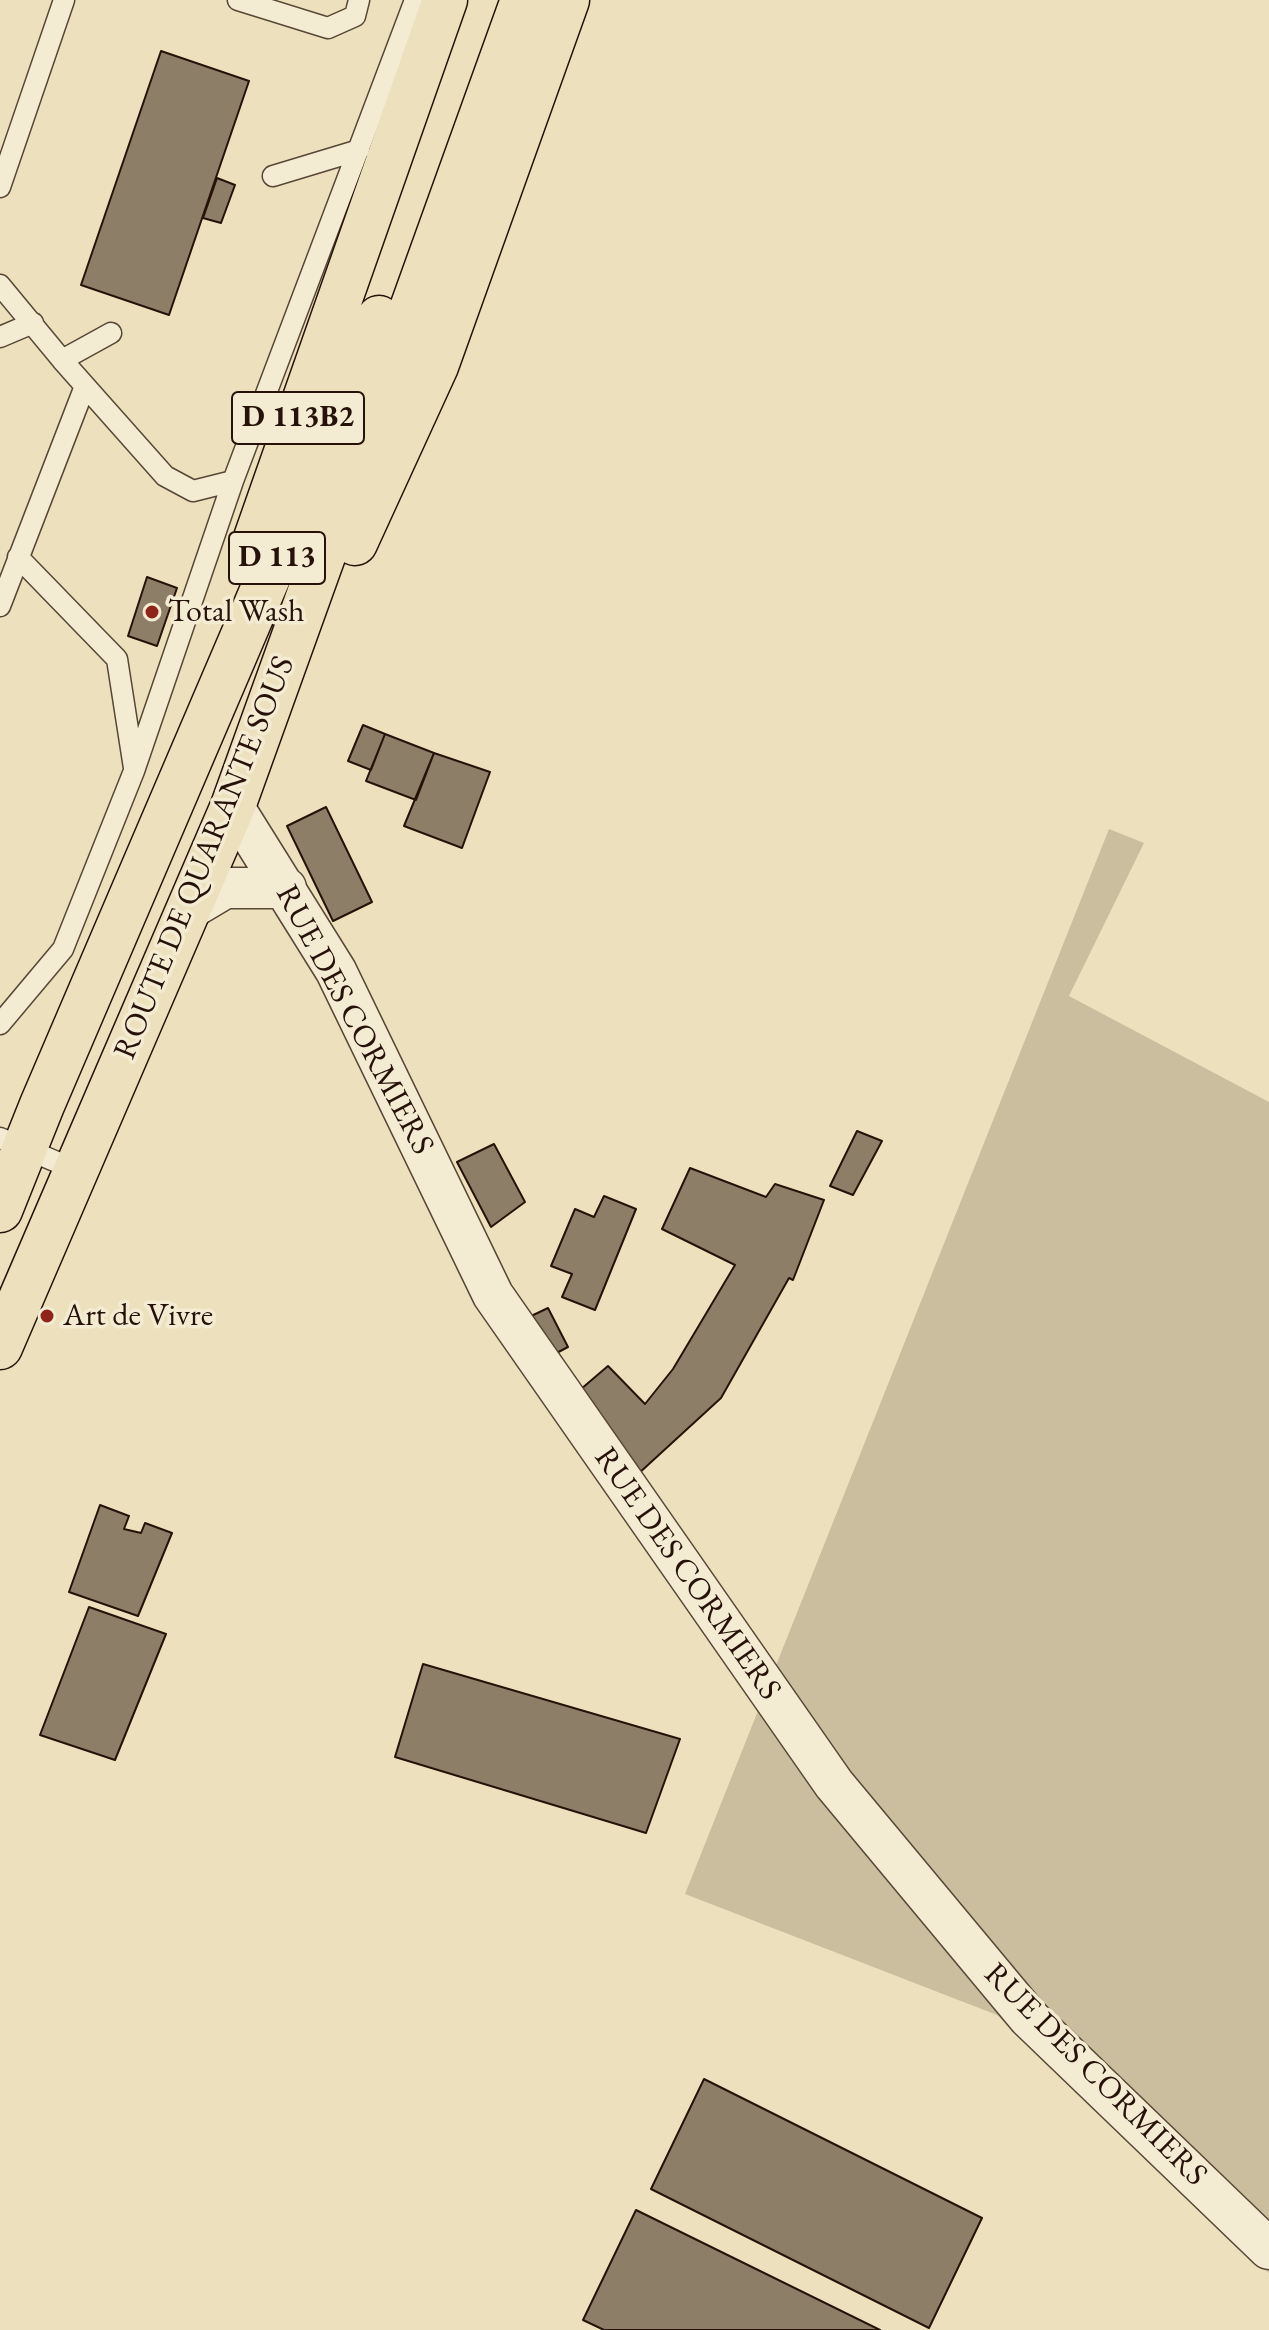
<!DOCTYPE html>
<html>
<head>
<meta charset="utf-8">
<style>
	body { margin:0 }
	canvas { display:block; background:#ece1bc }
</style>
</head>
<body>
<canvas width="1269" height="2330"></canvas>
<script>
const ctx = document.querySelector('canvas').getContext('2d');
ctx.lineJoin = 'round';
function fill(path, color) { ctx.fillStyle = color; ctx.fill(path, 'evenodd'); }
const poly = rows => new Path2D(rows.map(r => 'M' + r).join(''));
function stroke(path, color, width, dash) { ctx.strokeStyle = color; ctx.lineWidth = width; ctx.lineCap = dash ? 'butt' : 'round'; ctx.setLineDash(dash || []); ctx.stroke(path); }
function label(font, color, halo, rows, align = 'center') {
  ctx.font = font + ' "EB Garamond",serif'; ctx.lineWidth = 7; ctx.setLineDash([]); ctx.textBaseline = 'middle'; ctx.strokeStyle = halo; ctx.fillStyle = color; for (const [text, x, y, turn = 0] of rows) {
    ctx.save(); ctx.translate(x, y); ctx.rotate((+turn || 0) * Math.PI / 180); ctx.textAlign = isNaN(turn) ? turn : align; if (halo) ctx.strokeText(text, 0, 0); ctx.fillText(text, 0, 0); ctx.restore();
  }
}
const green = poly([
	[1109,829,1144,843,1069,996,1269,1102,1269,2273,997,2015,685,1894]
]);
const building = poly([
	[161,51,249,81,169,315,81,285,161,51],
	[217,178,235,185,221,223,203,218,217,178],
	[147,577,177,588,157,646,128,636,147,577],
	[363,725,385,734,371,770,348,761,363,725],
	[385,734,434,753,416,800,366,781,385,734],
	[434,753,490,772,462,848,404,826,434,753],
	[326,807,372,902,333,921,287,826,326,807],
	[857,1131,882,1141,853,1195,830,1186,857,1131],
	[494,1144,525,1202,491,1227,457,1162,494,1144],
	[690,1168,766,1197,775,1184,824,1200,793,1280,789,1278,721,1398,637,1475,574,1395,608,1366,645,1404,673,1369,735,1265,662,1229,690,1168],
	[604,1196,636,1209,595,1310,562,1297,572,1274,551,1266,575,1209,594,1217,604,1196],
	[548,1308,568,1347,549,1357,527,1318,548,1308],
	[100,1505,129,1516,124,1529,141,1533,145,1523,172,1533,138,1616,69,1592,100,1505],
	[89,1607,166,1634,115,1760,40,1735,89,1607],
	[423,1664,680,1739,646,1833,395,1757,423,1664],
	[704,2079,982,2218,929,2328,651,2189,704,2079],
	[636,2210,880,2330,604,2330,583,2320,636,2210]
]);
const service = poly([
	[238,0,328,28,355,16,359,0],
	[273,176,359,150],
	[0,187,64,0],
	[0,285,62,360,165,476,193,491,233,481],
	[0,337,33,323],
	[62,360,111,333],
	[18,557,117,659,134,768],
	[0,606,85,386],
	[0,1024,63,949,134,771,233,481,415,0],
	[0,1138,76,1170]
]);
const minor = poly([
	[233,806,336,971,493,1295,834,1784,1028,2017,1269,2249],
	[188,910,225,888,286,888]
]);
const primary = poly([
	[256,538,445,0],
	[355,543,436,366,567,0],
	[0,1210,42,1105,379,318],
	[0,1347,233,806,523,0]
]);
const markers = [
	[152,612,8,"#8f2418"],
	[47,1316,8,"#8f2418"]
];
const shields = [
	[298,418,132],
	[277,558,96]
];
const shieldNames = [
	["D 113B2",298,418],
	["D 113",277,558]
];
const poiNames = [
	["Total Wash",168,612],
	["Art de Vivre",63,1316]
];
const streetNames = [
	["ROUTE DE QUARANTE SOUS",205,858,-68],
	["RUE DES CORMIERS",354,1020,62],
	["RUE DES CORMIERS",687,1574,55],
	["RUE DES CORMIERS",1095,2075,45]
];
fill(green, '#cbbe9e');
fill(building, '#8d7e67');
stroke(building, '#27120a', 2);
stroke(service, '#584636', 23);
stroke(minor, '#584636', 43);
stroke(primary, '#27120a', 47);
stroke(service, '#f3ecd3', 20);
stroke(minor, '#f3ecd3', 40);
stroke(primary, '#ece1bc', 44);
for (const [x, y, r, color] of markers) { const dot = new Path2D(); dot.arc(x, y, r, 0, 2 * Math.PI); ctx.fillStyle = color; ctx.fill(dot); stroke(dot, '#f3ecd3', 3); }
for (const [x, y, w] of shields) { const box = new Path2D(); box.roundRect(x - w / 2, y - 26, w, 52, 6); ctx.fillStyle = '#f3ecd3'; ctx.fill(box); stroke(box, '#27120a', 2); }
label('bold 30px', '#27120a', null, shieldNames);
label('32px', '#27120a', '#f3ecd3', poiNames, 'left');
label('32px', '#27120a', '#f3ecd3', streetNames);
</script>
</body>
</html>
